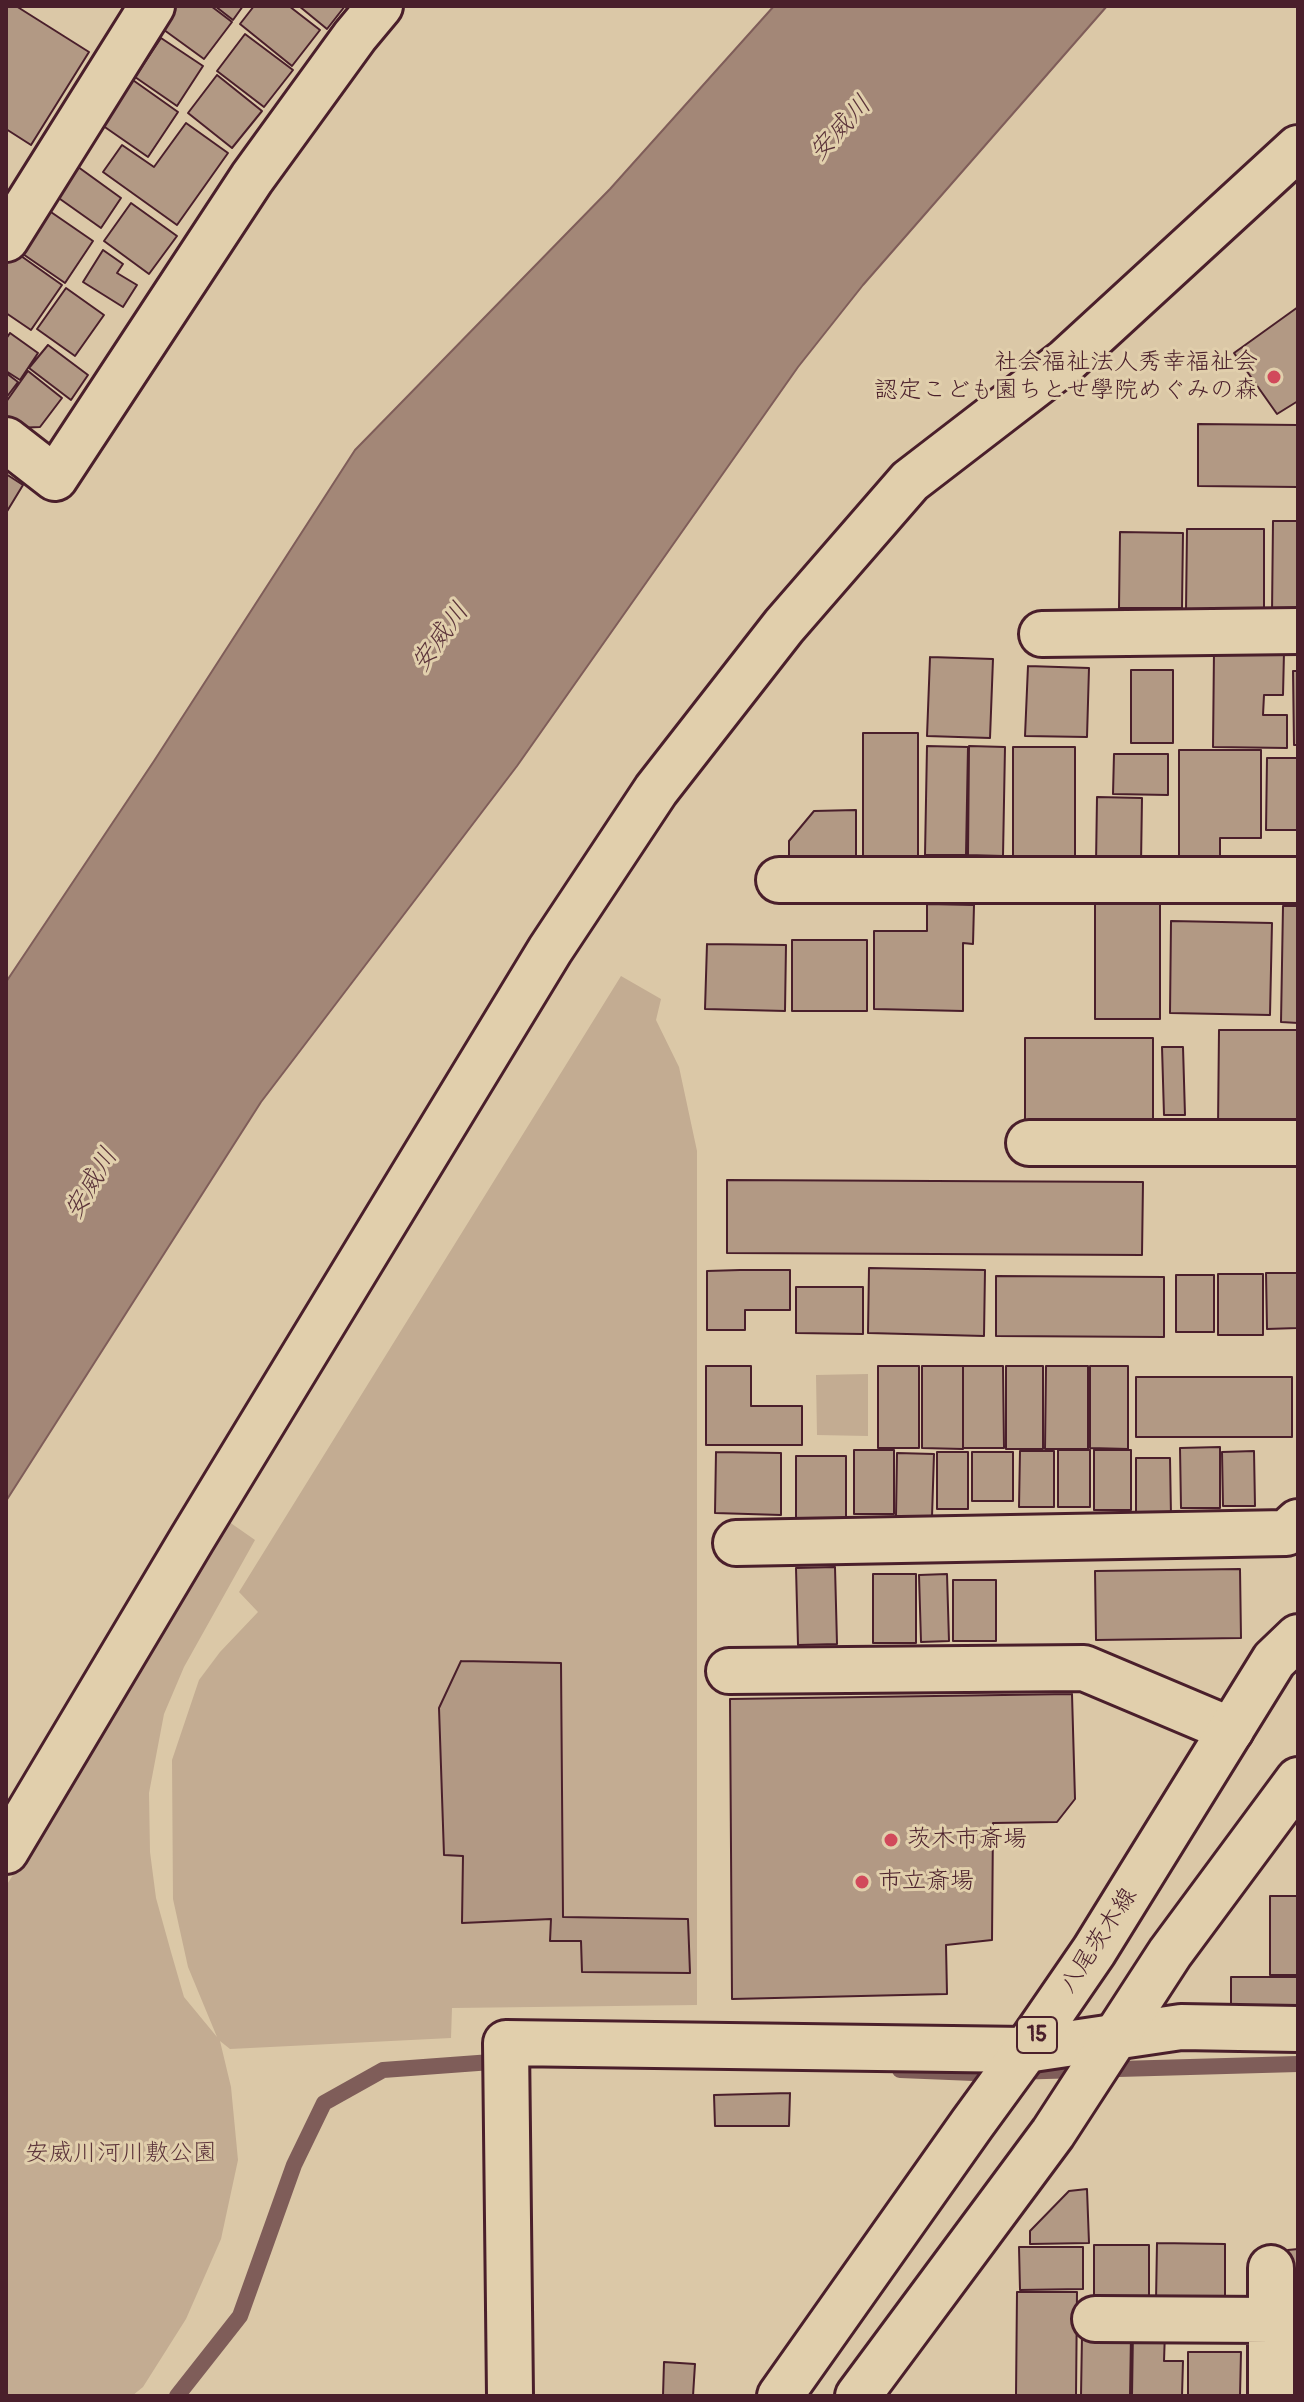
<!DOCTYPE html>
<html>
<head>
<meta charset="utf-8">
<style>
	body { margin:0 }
	#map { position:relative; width:1304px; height:2402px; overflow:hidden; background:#dbc8a7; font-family:Pangolin,sans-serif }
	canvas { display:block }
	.frame { position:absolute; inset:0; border:8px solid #4a1f2b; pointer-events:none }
</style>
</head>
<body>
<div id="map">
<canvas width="1304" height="2402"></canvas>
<div class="frame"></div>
</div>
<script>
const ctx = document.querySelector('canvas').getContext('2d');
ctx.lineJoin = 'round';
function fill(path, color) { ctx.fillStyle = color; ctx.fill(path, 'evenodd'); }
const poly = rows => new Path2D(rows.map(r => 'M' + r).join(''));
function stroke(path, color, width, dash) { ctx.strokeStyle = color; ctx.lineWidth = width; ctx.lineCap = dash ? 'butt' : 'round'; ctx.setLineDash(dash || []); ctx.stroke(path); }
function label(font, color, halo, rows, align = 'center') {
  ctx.font = font + ' Pangolin,"Klee One",sans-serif'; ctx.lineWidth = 6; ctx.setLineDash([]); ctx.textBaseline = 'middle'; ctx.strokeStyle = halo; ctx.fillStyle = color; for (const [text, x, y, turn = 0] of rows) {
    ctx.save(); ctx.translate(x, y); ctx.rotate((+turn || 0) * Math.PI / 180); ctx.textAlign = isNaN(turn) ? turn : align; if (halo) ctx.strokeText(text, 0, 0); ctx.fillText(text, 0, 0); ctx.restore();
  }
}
const green = poly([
	[621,976,661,999,656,1020,679,1067,697,1151,697,2005,452,2008,451,2038,230,2049,220,2041,231,2087,238,2160,221,2239,186,2319,143,2387,132,2396,6,2396,6,1886,91,1752,225,1519,255,1540,184,1667,164,1714,149,1793,150,1852,156,1898,171,1952,184,1997,217,2037,188,1967,173,1899,172,1760,199,1680,220,1652,258,1612,239,1592],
	[868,1374,868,1436,817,1435,816,1375]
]);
const water = poly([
	[774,6,1107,6,863,285,798,367,517,766,261,1102,6,1501,6,982,154,761,355,450,610,189,774,6]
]);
const stream = poly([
	[900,2070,974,2073,1298,2064],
	[177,2396,240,2316,294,2165,324,2103,383,2070,505,2061]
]);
const building = poly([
	[6,6,16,6,89,52,31,145,6,129,6,6],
	[175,6,211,6,232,22,204,59,160,27,175,6],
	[215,6,243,6,233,20,215,6],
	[254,6,289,6,320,30,292,66,240,24,254,6],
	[299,6,345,6,327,29,299,6],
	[245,34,293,70,264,107,217,71,245,34],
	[161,38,203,66,177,106,135,77,161,38],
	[217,75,262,111,232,148,188,113,217,75],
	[130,78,178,112,148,157,99,123,130,78],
	[186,123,228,153,177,225,103,172,122,145,154,167,186,123],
	[74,164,121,198,101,228,53,194,74,164],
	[131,203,177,236,149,274,104,241,131,203],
	[48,210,93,241,65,283,20,252,48,210],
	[103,250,123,264,117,273,137,285,123,307,83,282,103,250],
	[14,251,62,285,31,330,6,313,6,262,14,251],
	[66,288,104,315,75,356,37,329,66,288],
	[1298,307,1298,401,1277,414,1234,353,1298,307],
	[10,333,38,353,20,380,6,371,6,339,10,333],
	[48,345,88,375,71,400,29,368,48,345],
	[28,371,62,398,40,427,16,428,6,420,6,402,28,371],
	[6,373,18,382,6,398,6,373],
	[1198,424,1298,425,1298,487,1198,486,1198,424],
	[6,474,23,485,6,513,6,474],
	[1273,521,1298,521,1298,613,1272,613,1273,521],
	[1187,529,1264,529,1264,610,1186,610,1187,529],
	[1120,532,1183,533,1182,608,1119,608,1120,532],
	[1214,650,1284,652,1283,695,1264,695,1263,715,1287,715,1287,748,1213,747,1214,650],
	[930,657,993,659,990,738,927,736,930,657],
	[1028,666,1089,668,1087,737,1025,736,1028,666],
	[1131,670,1173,670,1173,743,1131,743,1131,670],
	[1293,671,1298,671,1298,745,1294,745,1293,671],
	[863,733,918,733,918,868,863,868,863,733],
	[927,746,968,747,966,855,925,855,927,746],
	[969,746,1005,747,1003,856,968,855,969,746],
	[1013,747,1075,747,1075,868,1013,868,1013,747],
	[1179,750,1261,750,1261,838,1220,838,1220,857,1179,857,1179,750],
	[1114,754,1168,754,1168,795,1113,794,1114,754],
	[1267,758,1298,758,1298,830,1266,830,1267,758],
	[1097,797,1142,798,1141,864,1096,864,1097,797],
	[856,810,856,871,789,871,789,841,814,811,856,810],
	[1095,903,1160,903,1160,1019,1095,1019,1095,903],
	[927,904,974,905,973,944,963,943,963,1011,874,1009,874,931,927,931,927,904],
	[1283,906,1298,906,1298,1023,1281,1022,1283,906],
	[1171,921,1272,923,1270,1015,1170,1013,1171,921],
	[792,940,867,940,867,1011,792,1011,792,940],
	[707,944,786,945,785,1011,705,1009,707,944],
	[1219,1030,1298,1030,1298,1128,1218,1127,1219,1030],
	[1025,1038,1153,1038,1153,1127,1025,1127,1025,1038],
	[1162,1047,1183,1047,1185,1115,1164,1115,1162,1047],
	[727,1180,1143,1182,1142,1255,727,1253,727,1180],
	[869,1268,985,1270,984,1336,868,1333,869,1268],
	[740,1270,790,1270,790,1310,745,1310,745,1330,707,1330,707,1271,740,1270],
	[1266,1273,1298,1273,1298,1328,1267,1329,1266,1273],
	[1218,1274,1263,1274,1263,1335,1218,1335,1218,1274],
	[1176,1275,1214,1275,1214,1332,1176,1332,1176,1275],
	[996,1276,1164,1277,1164,1337,996,1336,996,1276],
	[796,1287,863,1287,863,1334,796,1333,796,1287],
	[706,1366,751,1366,751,1406,802,1406,802,1445,706,1445,706,1366],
	[878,1366,919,1366,919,1448,878,1448,878,1366],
	[922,1366,963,1366,963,1449,922,1448,922,1366],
	[963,1366,1003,1366,1004,1448,963,1448,963,1366],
	[1006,1366,1043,1366,1043,1449,1006,1449,1006,1366],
	[1046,1366,1088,1366,1088,1449,1045,1449,1046,1366],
	[1090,1366,1128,1366,1128,1449,1090,1448,1090,1366],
	[1136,1377,1292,1377,1292,1437,1136,1437,1136,1377],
	[1220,1447,1220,1508,1181,1508,1180,1448,1220,1447],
	[854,1450,894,1450,894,1514,854,1514,854,1450],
	[1058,1450,1090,1450,1090,1507,1058,1507,1058,1450],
	[1094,1450,1131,1450,1131,1510,1094,1510,1094,1450],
	[1020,1451,1054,1451,1054,1507,1019,1507,1020,1451],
	[1254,1451,1255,1506,1223,1506,1222,1452,1254,1451],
	[716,1452,781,1453,781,1515,715,1513,716,1452],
	[937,1452,968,1452,968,1509,937,1509,937,1452],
	[972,1452,1013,1452,1013,1501,972,1501,972,1452],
	[897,1453,934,1454,932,1517,896,1516,897,1453],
	[796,1456,846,1456,846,1519,796,1519,796,1456],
	[1136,1458,1170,1458,1171,1516,1136,1516,1136,1458],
	[835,1567,837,1644,798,1645,796,1568,835,1567],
	[1240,1569,1241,1638,1096,1640,1095,1571,1240,1569],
	[873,1574,916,1574,916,1643,873,1643,873,1574],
	[947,1574,949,1641,921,1642,919,1575,947,1574],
	[953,1580,996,1580,996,1641,953,1641,953,1580],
	[461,1661,561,1663,563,1917,688,1919,690,1973,582,1972,581,1941,550,1941,551,1919,462,1923,463,1856,444,1855,439,1708,461,1661],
	[1072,1694,1075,1799,1057,1822,993,1823,992,1940,946,1945,947,1994,732,1999,730,1699,1072,1694],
	[1270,1896,1298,1896,1298,1975,1270,1975,1270,1896],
	[1231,1977,1298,1977,1298,2017,1231,2017,1231,1977],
	[790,2093,789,2126,715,2126,714,2095,790,2093],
	[1087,2189,1089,2243,1030,2244,1030,2231,1069,2191,1087,2189],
	[1157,2243,1225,2244,1225,2302,1156,2301,1157,2243],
	[1094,2245,1149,2245,1149,2303,1094,2303,1094,2245],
	[1019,2247,1083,2247,1083,2289,1020,2290,1019,2247],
	[1298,2249,1298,2308,1288,2308,1288,2250,1298,2249],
	[1017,2292,1077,2292,1076,2396,1016,2396,1017,2292],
	[1133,2331,1165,2331,1164,2361,1183,2361,1182,2396,1132,2396,1133,2331],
	[1082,2335,1131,2335,1130,2396,1081,2396,1082,2335],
	[1188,2352,1241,2352,1240,2396,1188,2396,1188,2352],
	[664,2362,695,2364,693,2396,663,2396,664,2362]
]);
const minor = poly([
	[6,239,152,6],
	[6,440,55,478,252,178,355,36,380,6],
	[1042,634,1298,631],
	[779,880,1298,880],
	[1029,1143,1298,1143],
	[736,1543,1286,1533,1298,1522],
	[729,1671,1084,1668,1231,1730],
	[6,1851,192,1539,550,950,656,790,784,626,910,481,1066,361,1298,148],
	[1271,2268,1271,2396],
	[1095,2319,1271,2320],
	[510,2396,506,2043,1026,2050,1181,2027,1298,2029]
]);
const major = poly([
	[780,2396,972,2124,1026,2050,1094,1951,1274,1660,1298,1637],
	[858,2396,1053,2133,1170,1953,1298,1780]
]);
const markers = [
	[1274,377,8,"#d1495b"],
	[891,1840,8,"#d1495b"],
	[862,1882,8,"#d1495b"]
];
const shields = [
	[1037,2035,40]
];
const shieldNames = [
	["15",1037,2035]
];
const poiNames = [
	["社会福祉法人秀幸福祉会",1258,363,"right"],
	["認定こども園ちとせ學院めぐみの森",1258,391,"right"],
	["茨木市斎場",907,1840],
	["市立斎場",878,1882]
];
const streetNames = [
	["八尾茨木線",1099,1941,-57]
];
const parkNames = [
	["安威川河川敷公園",121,2154]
];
const waterNames = [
	["安威川",841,129,-47],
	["安威川",441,638,-54],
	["安威川",92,1184,-59]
];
fill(green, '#c3ac92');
fill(water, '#a38777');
stroke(water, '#7f5d59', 2);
stroke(stream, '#7f5d59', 16);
fill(building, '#b29984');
stroke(building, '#4a1f2b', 2);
stroke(minor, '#4a1f2b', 50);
stroke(major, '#4a1f2b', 50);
stroke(minor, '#e1cfac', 44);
stroke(major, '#e1cfac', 44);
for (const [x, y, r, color] of markers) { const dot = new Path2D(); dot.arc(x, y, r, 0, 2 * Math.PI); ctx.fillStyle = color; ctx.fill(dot); stroke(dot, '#e1cfac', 3); }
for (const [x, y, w] of shields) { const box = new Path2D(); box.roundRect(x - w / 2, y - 18, w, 36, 6); ctx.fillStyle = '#e1cfac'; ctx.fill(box); stroke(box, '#4a1f2b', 2); }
label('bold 22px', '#4a1f2b', null, shieldNames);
label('24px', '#4a1f2b', '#e1cfac', poiNames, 'left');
label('24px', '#4a1f2b', '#e1cfac', streetNames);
label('24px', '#5c343a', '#e1cfac', parkNames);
label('italic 26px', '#5c343a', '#e1cfac', waterNames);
</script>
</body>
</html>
